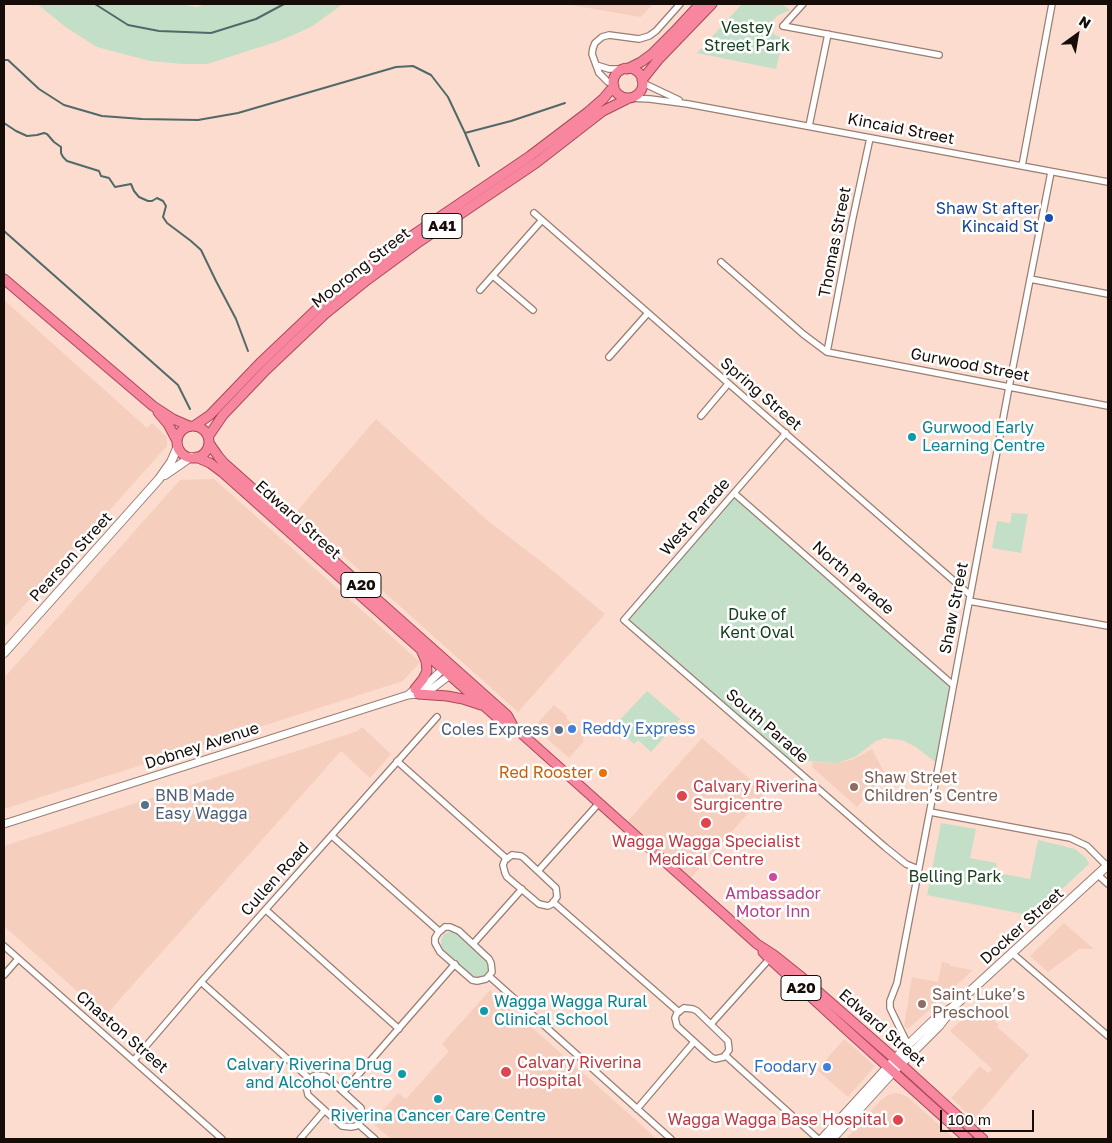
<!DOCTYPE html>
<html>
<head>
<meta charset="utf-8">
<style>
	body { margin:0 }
	#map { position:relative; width:1112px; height:1143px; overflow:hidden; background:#fcdccf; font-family:"Golos Text",sans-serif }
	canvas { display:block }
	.frame { position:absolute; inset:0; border:5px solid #170d08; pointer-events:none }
	.north { position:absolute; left:1052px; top:10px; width:50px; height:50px; -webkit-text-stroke:4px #fff; paint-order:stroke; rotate:32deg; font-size:14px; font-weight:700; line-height:20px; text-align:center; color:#170d08 }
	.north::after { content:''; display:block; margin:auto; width:18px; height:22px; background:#170d08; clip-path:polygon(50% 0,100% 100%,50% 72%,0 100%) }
	.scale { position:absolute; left:940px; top:1110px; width:94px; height:22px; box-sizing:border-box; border:2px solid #170d08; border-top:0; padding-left:6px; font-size:15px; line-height:18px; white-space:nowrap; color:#170d08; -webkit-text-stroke:4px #fff; paint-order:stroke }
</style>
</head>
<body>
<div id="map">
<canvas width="1112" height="1143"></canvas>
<div class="frame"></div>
<div class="north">N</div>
<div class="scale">100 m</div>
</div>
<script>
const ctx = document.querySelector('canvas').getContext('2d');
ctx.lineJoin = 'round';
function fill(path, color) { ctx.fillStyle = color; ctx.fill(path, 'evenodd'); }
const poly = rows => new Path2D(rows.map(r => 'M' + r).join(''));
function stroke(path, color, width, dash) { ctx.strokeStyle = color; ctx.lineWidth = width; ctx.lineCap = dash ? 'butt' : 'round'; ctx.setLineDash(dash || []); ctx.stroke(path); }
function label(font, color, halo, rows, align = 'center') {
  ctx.font = font + ' "Golos Text",sans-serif'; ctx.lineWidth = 5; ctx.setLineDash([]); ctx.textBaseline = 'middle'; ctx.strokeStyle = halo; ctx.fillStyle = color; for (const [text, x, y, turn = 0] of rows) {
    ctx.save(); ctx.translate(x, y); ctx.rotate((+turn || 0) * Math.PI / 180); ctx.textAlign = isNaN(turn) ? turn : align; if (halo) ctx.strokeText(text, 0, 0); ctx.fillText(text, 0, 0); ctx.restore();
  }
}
const built = poly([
	[565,4,653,4,641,17],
	[4,300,147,428,152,423,167,437,167,446,4,628],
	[376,419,488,521,547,566,605,614,518,712,298,515,298,510],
	[214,479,420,662,403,681,4,809,4,678,180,480],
	[554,705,567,716,566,718,585,736,582,739,584,741,569,758,534,727],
	[362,727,391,754,370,778,341,751,105,1016,4,926,4,846,358,731],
	[702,738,766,793,688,881,626,823],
	[872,749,885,774,857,807,812,767,813,762,833,763,843,762,854,759],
	[1064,923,1094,949,1079,949,1048,972,1030,956],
	[942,962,950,964,950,966,973,970,908,1029,904,1026,912,977,938,982],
	[490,990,657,1139,572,1139,570,1138,569,1139,391,1139,372,1123,398,1093,406,1099,449,1051,442,1044],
	[977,1005,999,1025,997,1027,1029,1055,974,1119,951,1098,980,1066,988,1073,992,1069,950,1031],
	[844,1039,875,1066,848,1097,817,1070],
	[894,1093,901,1094,909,1098,955,1139,846,1139,880,1101,888,1095]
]);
const green = poly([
	[37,4,181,4,197,7,206,4,343,4,311,27,279,41,207,64,183,64,150,61,97,47,67,28],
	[742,4,782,4,790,10,777,16,773,20,772,24,772,29,774,34,779,37,784,37,776,69,697,53],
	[734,493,953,685,939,763,935,762,916,747,902,740,884,738,876,741,855,757,837,763,807,761,799,759,788,763,624,620],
	[1012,513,1028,514,1021,553,992,548,997,521,1010,523],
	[647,691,680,719,651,752,638,740,634,744,614,726],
	[941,823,976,829,970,858,996,863,998,873,1030,879,1038,840,1075,849,1086,858,1089,864,1033,916,927,895],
	[449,932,454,933,460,935,485,958,489,970,485,976,479,977,470,975,444,951,441,944,441,940,444,934]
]);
const stream = poly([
	[95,4,128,25,159,31,211,33,256,19,284,4],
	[4,60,8,60,39,89,64,105,102,116,142,119,198,120,238,113,396,67,413,66,431,75,448,97,465,133,511,121,565,103],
	[4,123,16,131,27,136,37,135,44,133,47,134,54,142,61,147,61,153,63,157,67,161,99,171,101,176,109,178,115,187,131,184,134,191,139,197,148,201,152,201,157,198,163,201,166,206,163,217,167,223,191,241,201,250,216,281,236,319,248,351],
	[465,133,479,166],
	[4,231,178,385,190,409]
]);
const minor = poly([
	[783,26,939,55],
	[783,26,803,4],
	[596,65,609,69,623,69],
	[643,83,679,100],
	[613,84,608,82,599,73,592,54,593,48,595,43,602,37,609,35,639,39,649,36,656,31,680,4],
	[630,98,650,99,688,104,1108,182],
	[809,126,828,34],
	[1022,166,1052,4],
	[534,213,970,595],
	[721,262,803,334,827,352,1108,406],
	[493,276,533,310],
	[1030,279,1108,294],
	[480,290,542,220],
	[827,352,852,222,870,138],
	[609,357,648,313],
	[701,416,728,384],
	[786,433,624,620,885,847,906,864,918,869],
	[734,493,953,685],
	[969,601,1108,626],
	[397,761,507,859],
	[930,812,1070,838,1087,846,1107,866],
	[332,836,439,931],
	[512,855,521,856,524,858,556,888,557,897,552,904,548,906,539,904,507,877,505,873,503,865,505,860,512,855],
	[538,871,599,803],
	[1098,875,1108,884],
	[553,902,679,1012],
	[266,910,399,1029],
	[445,927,450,927,459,931,489,959,491,963,492,972,486,979,477,981,472,980,440,952,435,943,435,938,438,933,445,927],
	[473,944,522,889],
	[4,946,222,1139],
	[1012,953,1108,1036],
	[4,975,18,959],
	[489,976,671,1139],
	[201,982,310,1079],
	[684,1008,693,1009,697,1011,728,1041,729,1050,724,1057,715,1059,711,1057,677,1026,675,1018,677,1013,684,1008],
	[711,1024,772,956],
	[908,1045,890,1008,890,1001,897,983,939,763,1009,387,1051,172],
	[725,1055,818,1139],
	[134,1060,201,982,437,717],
	[316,1075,325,1076,329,1079,361,1108,362,1118,360,1122,356,1126,351,1127,342,1126,308,1095,306,1086,308,1081,312,1077,316,1075],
	[344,1091,455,964],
	[637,1109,694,1042],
	[358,1124,375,1139],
	[300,1139,324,1111]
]);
const tertiary = poly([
	[408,695,415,689,426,685,443,669,446,668],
	[4,824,408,695,418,694,429,691,450,675,451,672]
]);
const secondary = poly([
	[165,475,191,457],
	[4,653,159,479,171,462,178,446],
	[822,1139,908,1045,934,1020,953,1007,1108,865],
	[832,1139,893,1072,939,1026,949,1013]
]);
const trunk = poly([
	'613 83a15 15 0 1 1 30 0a15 15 0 1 1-30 0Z',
	[627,69,641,62,652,54,675,31,700,4],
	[642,80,658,60,712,4],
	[4,279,153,406,173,419,189,426],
	[158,412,168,424,177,441],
	[194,426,210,415,260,363,318,308,362,272,416,233,530,156,588,112,603,99,614,86],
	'177 442a16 16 0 1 1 32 0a16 16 0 1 1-32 0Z',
	[208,437,223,415,266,370,325,314,367,280,416,244,536,163,603,111,629,98],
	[209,443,218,456,223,462,507,715,513,726],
	[196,457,210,463,222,472,501,721,513,726,757,944,774,955,799,975,895,1059,983,1139],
	[415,689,423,679,427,671,426,661,422,652],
	[418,694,447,696,463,699,481,705],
	[763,952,770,959,848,1031,968,1139]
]);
const markers = [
	[1049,218,5,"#1a4fb4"],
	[912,437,5,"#0f9aa8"],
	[572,729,5,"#3f7fe0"],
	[559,730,5,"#5c6f8a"],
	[603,773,5,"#e8710a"],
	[854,787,5,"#8d6e63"],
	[682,796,6,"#e0444e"],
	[145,805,5,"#5c6f8a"],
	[706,823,6,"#e0444e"],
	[773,877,5,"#d1479c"],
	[922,1004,5,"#8d6e63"],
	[484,1011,5,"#0f9aa8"],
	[827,1067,5,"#3f7fe0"],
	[506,1072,6,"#e0444e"],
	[402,1074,5,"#0f9aa8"],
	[438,1099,5,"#0f9aa8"],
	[898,1120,6,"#e0444e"]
];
const shields = [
	[442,226,40],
	[361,585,40],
	[801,988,40]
];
const shieldNames = [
	["A41",442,226],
	["A20",361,585],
	["A20",801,988]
];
const parkNames = [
	["Vestey",747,28],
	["Street Park",747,46],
	["Duke of",757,615],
	["Kent Oval",757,633],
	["Belling Park",955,877]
];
const streetNames = [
	["Kincaid Street",901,129,11],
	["Thomas Street",835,242,-79],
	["Moorong Street",361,268,-38],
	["Gurwood Street",970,365,11],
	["Spring Street",761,394,41],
	["West Parade",695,517,-49],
	["Edward Street",298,520,42],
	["Pearson Street",71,557,-48],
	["North Parade",853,578,41],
	["Shaw Street",954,608,-79],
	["South Parade",767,726,41],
	["Dobney Avenue",202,746,-18],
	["Cullen Road",275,879,-48],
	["Docker Street",1022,926,-42],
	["Edward Street",882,1028,41],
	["Chaston Street",122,1032,41]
];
const transitNames = [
	["Shaw St after",1039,209],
	["Kincaid St",1039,227]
];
const cultureNames = [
	["Gurwood Early",922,428],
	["Learning Centre",922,446],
	["Wagga Wagga Rural",494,1002],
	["Clinical School",494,1020],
	["Calvary Riverina Drug",392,1065,"right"],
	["and Alcohol Centre",392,1083,"right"],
	["Riverina Cancer Care Centre",438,1116,"center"]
];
const shopNames = [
	["Reddy Express",582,729],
	["Foodary",817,1067,"right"]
];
const serviceNames = [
	["Coles Express",549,730],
	["BNB Made",155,796,"left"],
	["Easy Wagga",155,814,"left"]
];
const foodNames = [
	["Red Rooster",593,773]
];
const educationNames = [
	["Shaw Street",864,778],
	["Children’s Centre",864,796],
	["Saint Luke’s",932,995],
	["Preschool",932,1013]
];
const healthNames = [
	["Calvary Riverina",693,787],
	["Surgicentre",693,805],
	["Wagga Wagga Specialist",706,842,"center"],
	["Medical Centre",706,860,"center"],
	["Calvary Riverina",517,1063],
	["Hospital",517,1081],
	["Wagga Wagga Base Hospital",887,1120,"right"]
];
const hotelNames = [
	["Ambassador",773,894],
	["Motor Inn",773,912]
];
fill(built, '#f5cebe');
fill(green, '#c4dfc7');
stroke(stream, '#506969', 2);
stroke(minor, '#9a7e72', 8);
stroke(tertiary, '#9a7e72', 9);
stroke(secondary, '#9a7e72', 10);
stroke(trunk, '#a9485b', 11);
stroke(minor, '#fff', 5.5);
stroke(tertiary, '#fff', 7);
stroke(secondary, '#fff', 8);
stroke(trunk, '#f8869f', 9);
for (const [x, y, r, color] of markers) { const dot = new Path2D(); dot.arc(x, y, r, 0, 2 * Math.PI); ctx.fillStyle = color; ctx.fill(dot); stroke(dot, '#fff', 2); }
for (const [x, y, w] of shields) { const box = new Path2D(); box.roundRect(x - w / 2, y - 12.5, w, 25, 4); ctx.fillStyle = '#fff'; ctx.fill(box); stroke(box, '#170d08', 1); }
label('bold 15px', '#170d08', null, shieldNames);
label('16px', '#17401f', '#fff', parkNames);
label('16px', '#170d08', '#fff', streetNames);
label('16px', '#164399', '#fff', transitNames, 'right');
label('16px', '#0d838f', '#fff', cultureNames, 'left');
label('16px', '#366cbe', '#fff', shopNames, 'left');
label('16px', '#4e5e75', '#fff', serviceNames, 'right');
label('16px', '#c56008', '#fff', foodNames, 'right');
label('16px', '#785e54', '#fff', educationNames, 'left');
label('16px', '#be3a42', '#fff', healthNames, 'left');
label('16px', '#b23c85', '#fff', hotelNames);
</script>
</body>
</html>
